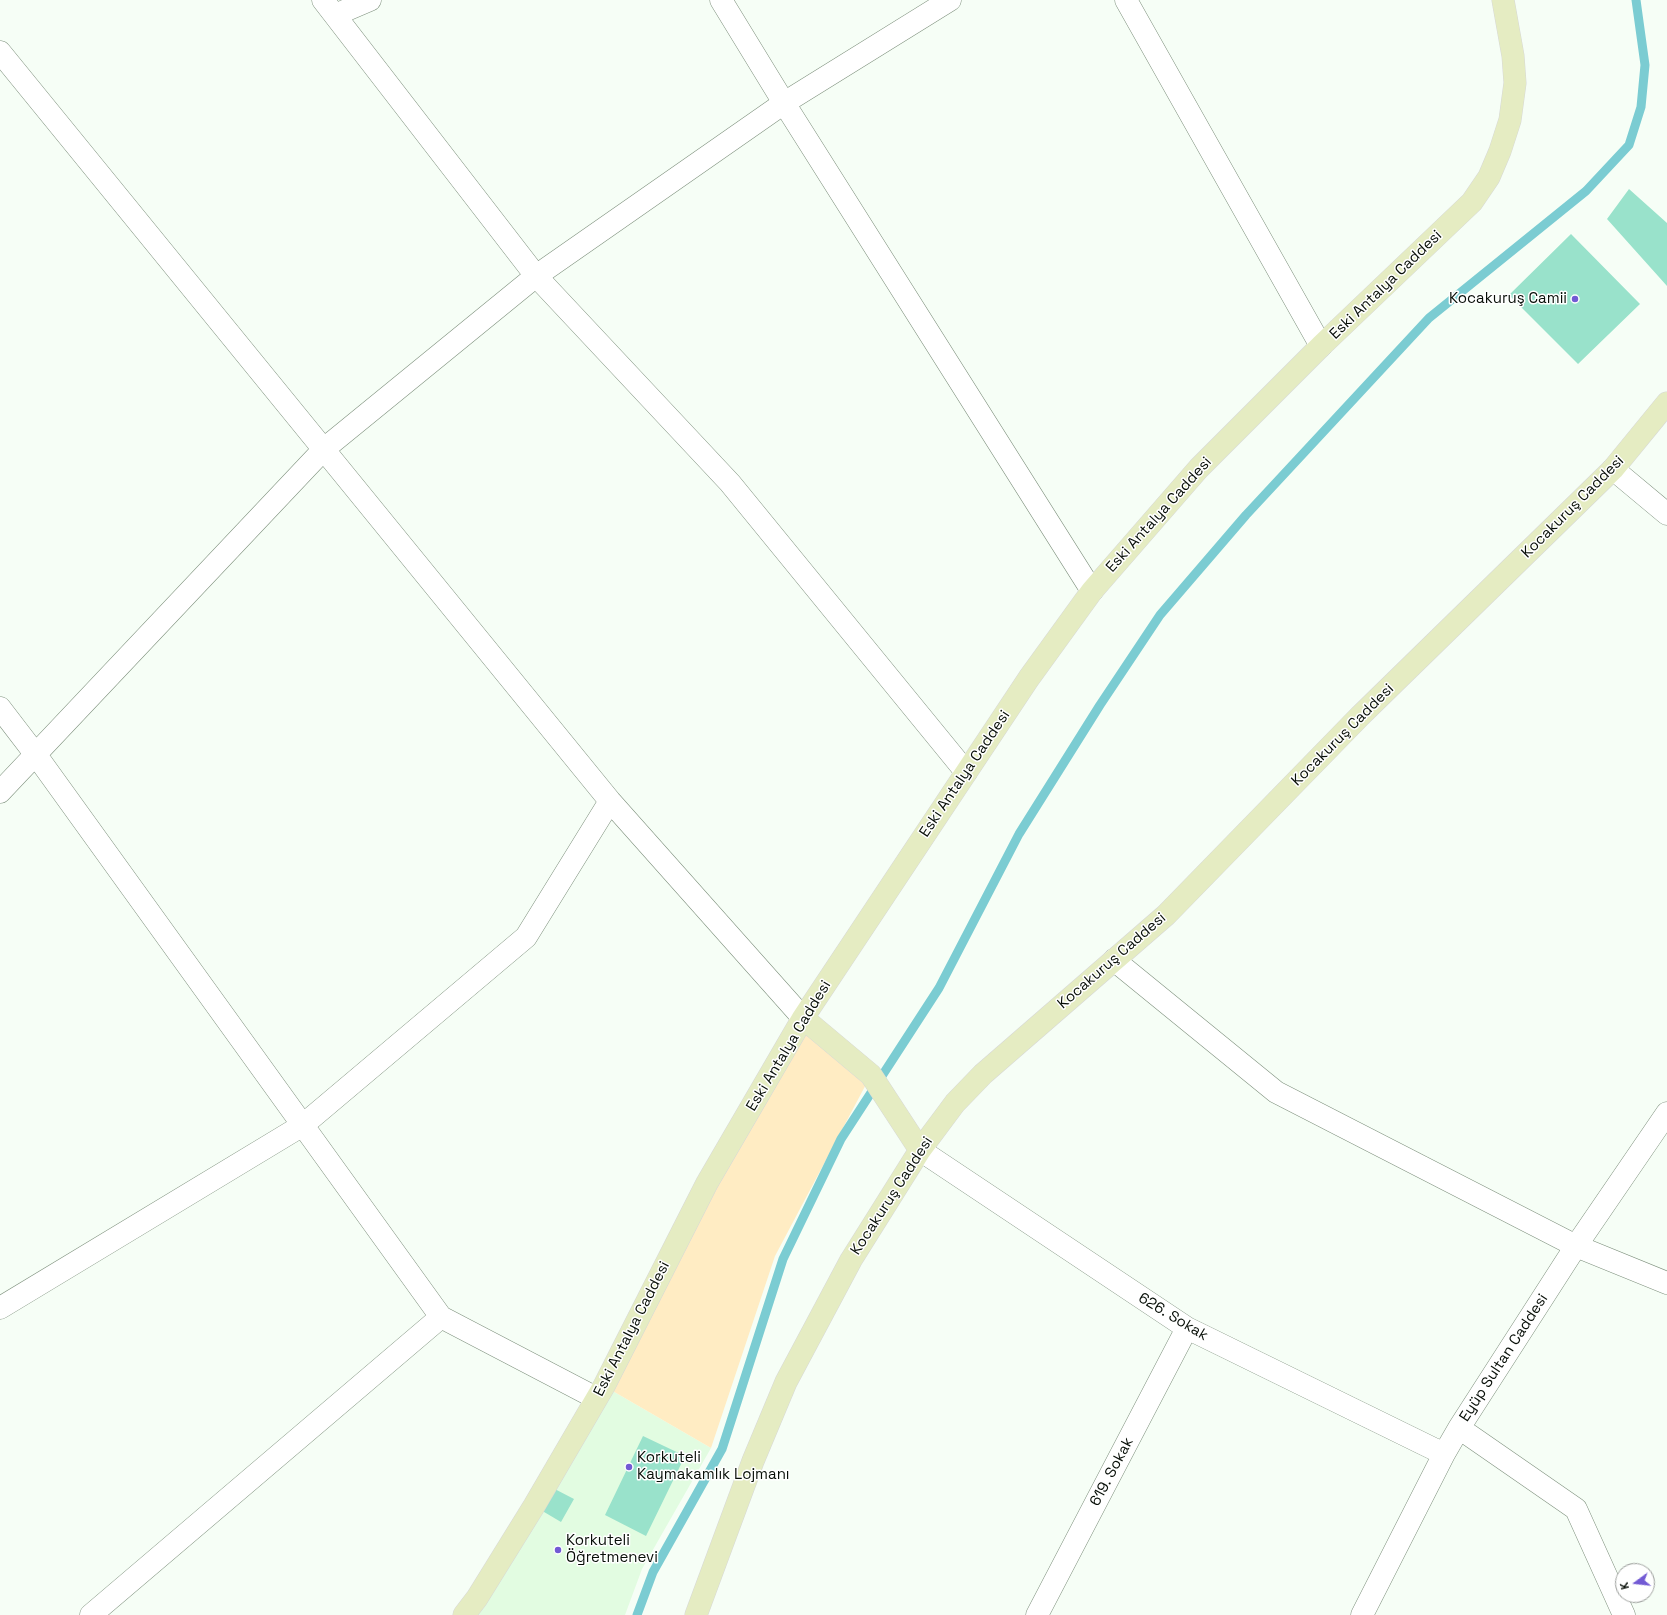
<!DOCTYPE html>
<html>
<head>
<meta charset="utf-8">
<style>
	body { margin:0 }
	#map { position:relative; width:1667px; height:1615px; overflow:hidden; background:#f6fef6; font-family:"Space Grotesk",sans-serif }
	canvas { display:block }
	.north { position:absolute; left:1615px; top:1563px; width:40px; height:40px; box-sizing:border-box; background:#fff; border:1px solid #9c9f9c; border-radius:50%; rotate:255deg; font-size:11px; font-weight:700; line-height:16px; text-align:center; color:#070e07 }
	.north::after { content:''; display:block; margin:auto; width:14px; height:18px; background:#725ad4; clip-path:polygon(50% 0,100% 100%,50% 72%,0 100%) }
</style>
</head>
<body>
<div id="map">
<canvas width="1667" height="1615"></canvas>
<div class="north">K</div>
</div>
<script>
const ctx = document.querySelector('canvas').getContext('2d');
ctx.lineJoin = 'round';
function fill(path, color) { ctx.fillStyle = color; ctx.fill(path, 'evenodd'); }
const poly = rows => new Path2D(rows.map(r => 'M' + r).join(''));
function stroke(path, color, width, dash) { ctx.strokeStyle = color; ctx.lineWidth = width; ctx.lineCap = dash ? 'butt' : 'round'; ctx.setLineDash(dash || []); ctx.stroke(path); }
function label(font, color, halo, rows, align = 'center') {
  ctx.font = font + ' "Space Grotesk",sans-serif'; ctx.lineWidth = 3; ctx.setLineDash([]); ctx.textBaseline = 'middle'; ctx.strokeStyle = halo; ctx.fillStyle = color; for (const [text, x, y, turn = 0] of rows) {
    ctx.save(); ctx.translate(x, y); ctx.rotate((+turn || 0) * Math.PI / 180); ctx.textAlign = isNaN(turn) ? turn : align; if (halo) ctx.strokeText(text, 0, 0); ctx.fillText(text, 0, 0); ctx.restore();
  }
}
const built = poly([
	[604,1386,711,1448,642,1569,625,1615,464,1615]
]);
const green = poly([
	[803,1018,871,1075,775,1256,711,1448,604,1386]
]);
const stream = poly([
	[637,1615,653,1572,722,1449,783,1259,841,1139,939,988,1019,834,1100,705,1160,615,1246,515,1429,318,1586,191,1629,145,1641,107,1645,65,1636,0]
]);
const building = poly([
	[1629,189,1667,223,1667,286,1607,219],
	[1571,234,1640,304,1578,364,1509,295],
	[643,1436,685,1456,646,1536,605,1515],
	[547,1485,574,1499,561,1522,534,1506]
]);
const minor = poly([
	[323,0,536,276,730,483,966,772],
	[721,0,784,103,1092,591],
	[1126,0,1321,346],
	[335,15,370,0],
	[0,52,610,801,803,1018],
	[1613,469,1667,514],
	[0,708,36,755,441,1317,596,1398],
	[0,792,324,449,536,276,784,103,950,0],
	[1114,960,1276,1092,1576,1246,1667,1283],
	[920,1150,1187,1328,1444,1454],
	[0,1308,303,1125,526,937,610,801],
	[1459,1428,1576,1509,1624,1615],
	[91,1615,441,1317],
	[1037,1615,1187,1328],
	[1362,1615,1444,1454,1459,1428,1576,1246,1667,1113]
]);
const major = poly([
	[803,1018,871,1075,920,1150],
	[464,1615,477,1598,534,1506,604,1386,707,1183,803,1018,1029,678,1092,591,1199,468,1321,346,1472,202,1489,177,1500,151,1510,120,1515,83,1513,56,1503,0],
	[696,1615,753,1461,786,1382,851,1260,920,1150,955,1103,983,1074,1166,915,1360,716,1613,469,1667,403]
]);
const markers = [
	[1575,299,4,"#725ad4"],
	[629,1467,4,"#725ad4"],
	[558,1550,4,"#725ad4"]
];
const streetNames = [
	["Eski Antalya Caddesi",1386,285,-44],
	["Kocakuruş Caddesi",1573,507,-45],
	["Eski Antalya Caddesi",1159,515,-48],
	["Kocakuruş Caddesi",1343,735,-45],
	["Eski Antalya Caddesi",965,774,-56],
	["Kocakuruş Caddesi",1112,961,-41],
	["Eski Antalya Caddesi",789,1046,-59],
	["Kocakuruş Caddesi",892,1196,-57],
	["626. Sokak",1173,1317,31],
	["Eski Antalya Caddesi",632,1329,-63],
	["Eyüp Sultan Caddesi",1504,1358,-57],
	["619. Sokak",1112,1472,-62]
];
const poiNames = [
	["Kocakuruş Camii",1567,299,"right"],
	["Korkuteli",637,1458],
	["Kaymakamlık Lojmanı",637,1475],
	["Korkuteli",566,1541],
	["Öğretmenevi",566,1558]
];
fill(built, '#e2fce1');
fill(green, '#ffecc3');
stroke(stream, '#7bccd2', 9);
fill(building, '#99e2cb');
stroke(minor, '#7e907d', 23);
stroke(major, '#d7d8d7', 23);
stroke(minor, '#fff', 22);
stroke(major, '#e5ecc2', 22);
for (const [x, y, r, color] of markers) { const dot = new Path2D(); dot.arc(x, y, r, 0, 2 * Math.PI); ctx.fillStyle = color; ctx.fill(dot); stroke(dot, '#fff', 1.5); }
label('15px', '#070e07', '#fff', streetNames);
label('15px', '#070e07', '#fff', poiNames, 'left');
</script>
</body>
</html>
